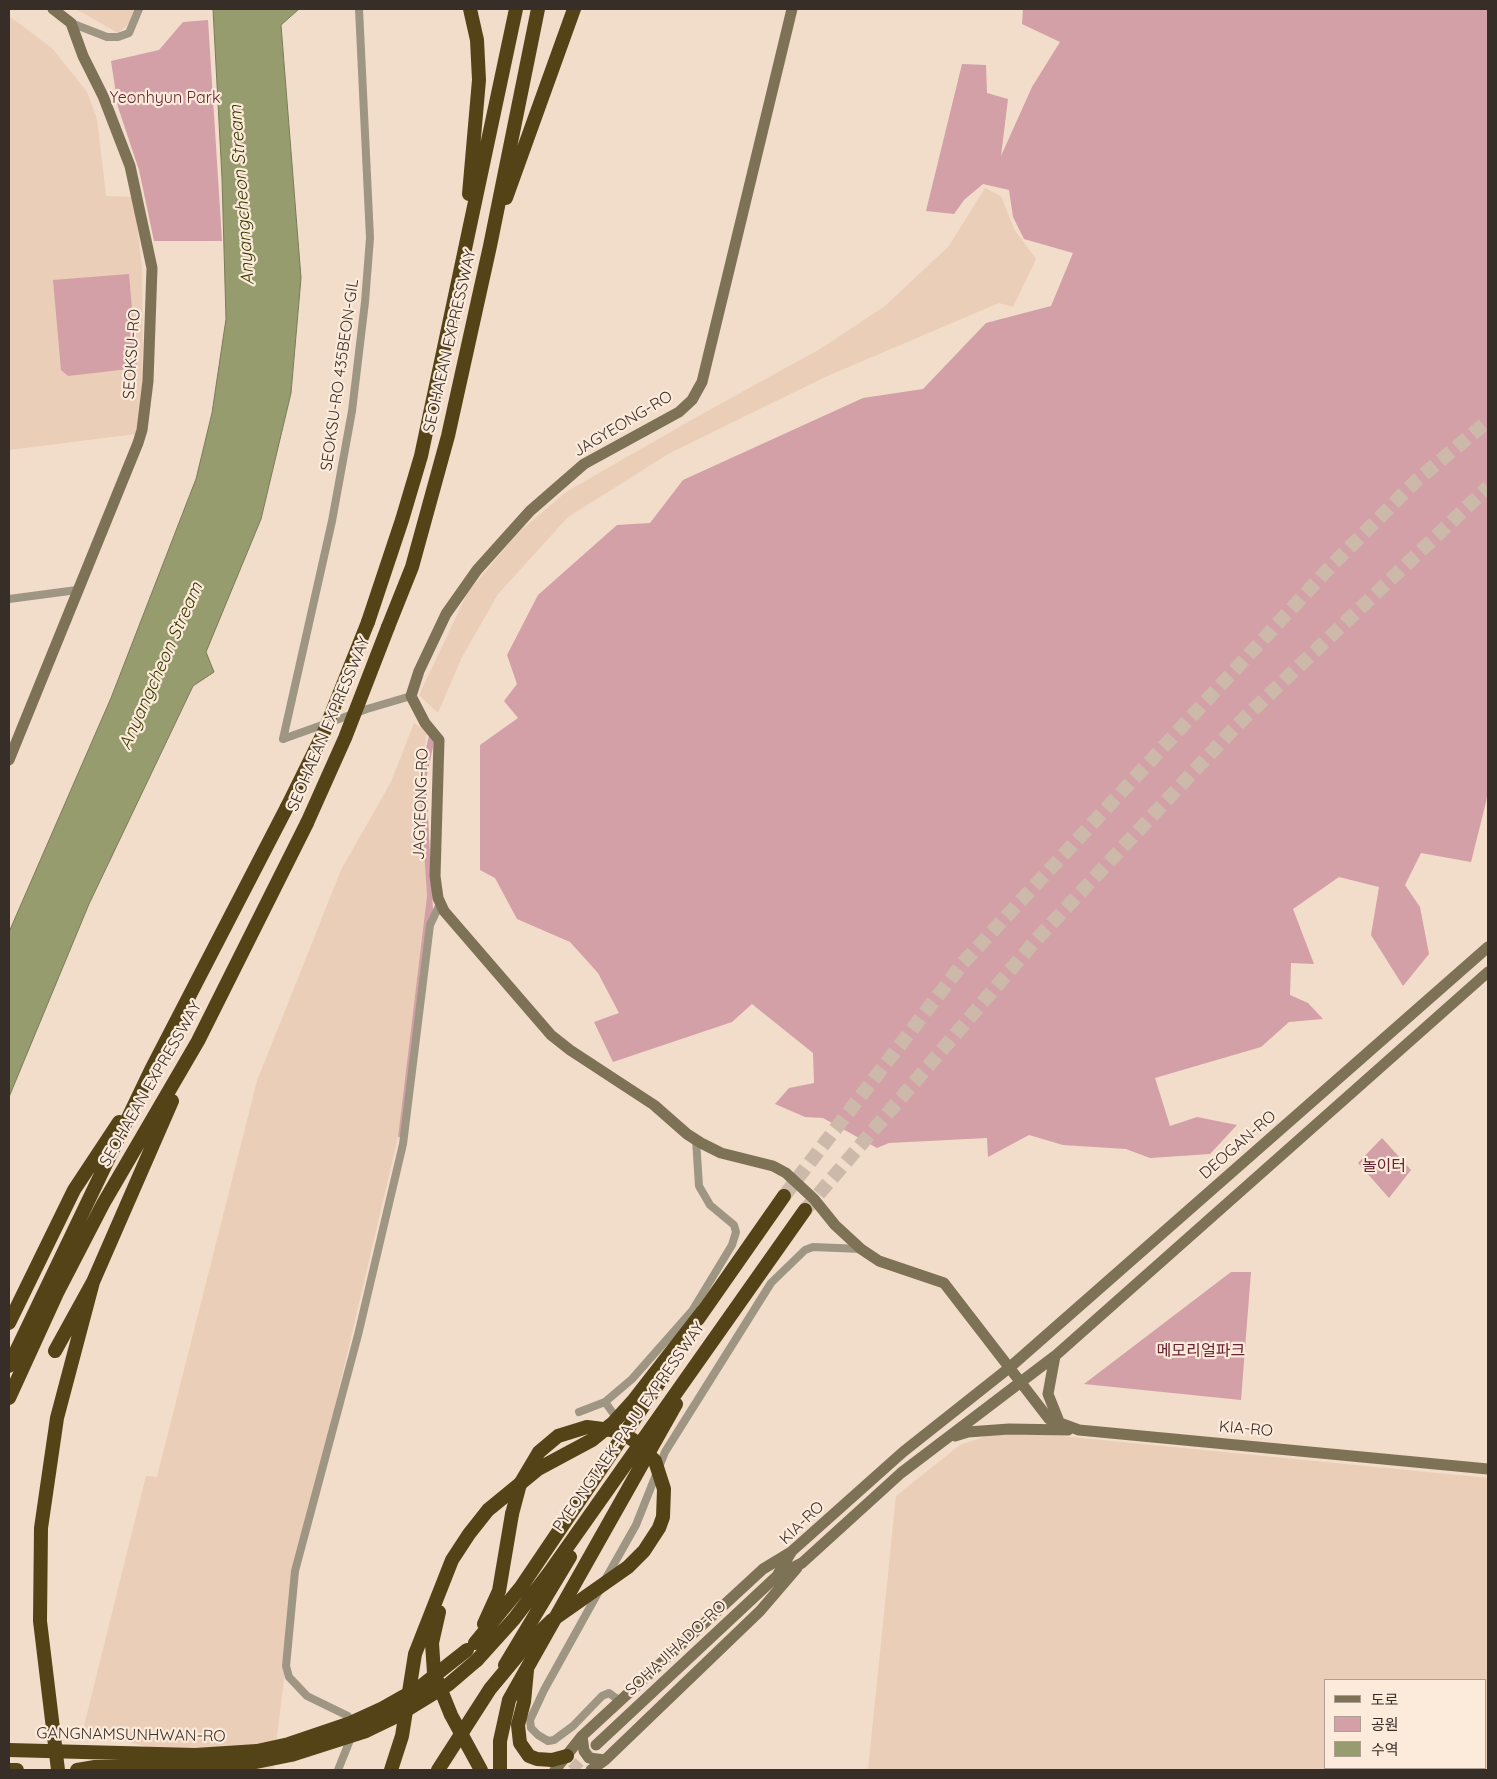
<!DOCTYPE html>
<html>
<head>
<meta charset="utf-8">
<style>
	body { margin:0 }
	#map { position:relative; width:1497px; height:1779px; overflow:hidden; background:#f2dcca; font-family:Quicksand,"Noto Sans KR",sans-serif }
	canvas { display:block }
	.frame { position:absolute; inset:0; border:10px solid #372e27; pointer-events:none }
	.legend { position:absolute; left:1324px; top:1679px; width:162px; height:90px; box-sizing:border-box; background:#fceadb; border:1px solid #ad9f93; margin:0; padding:6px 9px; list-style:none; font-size:15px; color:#372e27 }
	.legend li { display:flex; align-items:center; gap:10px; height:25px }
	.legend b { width:25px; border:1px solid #ad9f93 }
</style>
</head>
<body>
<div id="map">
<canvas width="1497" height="1779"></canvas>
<div class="frame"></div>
<ul class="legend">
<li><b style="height:6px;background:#7e7256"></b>도로</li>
<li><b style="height:14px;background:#d2a0a6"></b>공원</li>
<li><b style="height:14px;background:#979c6e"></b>수역</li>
</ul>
</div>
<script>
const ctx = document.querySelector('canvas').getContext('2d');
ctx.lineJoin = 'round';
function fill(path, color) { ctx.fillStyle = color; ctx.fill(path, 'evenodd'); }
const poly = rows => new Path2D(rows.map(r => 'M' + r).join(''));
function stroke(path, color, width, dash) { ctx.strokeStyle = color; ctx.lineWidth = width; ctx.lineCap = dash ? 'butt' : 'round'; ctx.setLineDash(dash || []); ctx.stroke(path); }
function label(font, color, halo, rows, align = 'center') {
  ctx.font = font + ' Quicksand,"Noto Sans KR",sans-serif'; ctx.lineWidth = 4.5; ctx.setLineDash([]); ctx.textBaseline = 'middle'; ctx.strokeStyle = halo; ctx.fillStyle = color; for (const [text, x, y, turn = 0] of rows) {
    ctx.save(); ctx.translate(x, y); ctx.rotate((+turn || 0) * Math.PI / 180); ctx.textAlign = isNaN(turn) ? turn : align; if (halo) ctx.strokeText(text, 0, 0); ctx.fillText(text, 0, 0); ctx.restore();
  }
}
const built = poly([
	[76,9,135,9,130,23,118,33],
	[9,16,52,48,87,92,97,119,106,196,134,197,142,268,143,383,136,434,9,450],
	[985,188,1001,196,1014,229,1036,259,1013,307,999,303,825,377,670,453,568,517,498,594,461,659,438,713,419,695,468,592,518,533,566,492,695,418,820,349,885,306,949,246],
	[414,723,427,732,419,780,427,896,398,1137,298,1563,273,1769,237,1770,83,1730,146,1476,157,1477,257,1081,341,870,391,782],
	[1030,1433,1488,1478,1488,1770,868,1770,896,1496,960,1445,990,1435],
	[1326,1680,1486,1680,1486,1768,1326,1768]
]);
const green = poly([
	[1023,9,1488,9,1488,791,1486,802,1471,862,1421,853,1405,885,1420,907,1429,954,1403,986,1371,935,1379,887,1339,877,1293,909,1314,964,1291,963,1290,995,1308,1003,1323,1019,1289,1022,1261,1047,1155,1078,1170,1126,1197,1117,1237,1125,1210,1154,1150,1158,1126,1149,1063,1145,1029,1135,988,1157,987,1138,889,1143,877,1148,823,1118,805,1117,775,1104,789,1088,814,1083,813,1053,752,1004,732,1022,613,1062,594,1022,619,1013,598,973,570,942,517,919,495,878,480,870,480,745,518,718,504,701,517,684,507,655,538,595,617,525,650,523,683,480,863,398,923,389,986,323,1051,306,1073,253,1024,239,1013,217,1009,190,983,184,964,200,954,214,926,211,962,64,986,65,987,93,1008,99,1001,156,1032,87,1060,42,1022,24],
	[208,20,222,241,154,241,139,170,118,107,111,61,159,50,183,22],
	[129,274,137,368,68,376,61,370,53,280],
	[430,731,434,739,433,747,426,779,433,909,405,1137,398,1137,427,896,419,779],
	[1382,1138,1411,1170,1389,1198,1358,1163],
	[1231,1272,1251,1272,1241,1400,1084,1384]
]);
const water = poly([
	[213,9,299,9,281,25,301,278,291,393,261,519,206,652,214,672,193,686,89,904,9,1097,9,932,111,698,196,479,212,413,226,319,222,178,213,9]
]);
const secondaryTunnel = poly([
	[572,1770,596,1745]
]);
const highwayTunnel = poly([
	[784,1196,963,963,1331,566,1417,480,1488,421],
	[805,1210,1036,940,1237,725,1488,487]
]);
const street = poly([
	[71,23,107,37,118,37,129,33,139,9],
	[9,599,77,590],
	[283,739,332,521,352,411,365,302,370,238,359,9],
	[283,739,367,709,411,696],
	[605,1402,613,1413],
	[579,1412,605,1402,632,1379,692,1311,732,1245,736,1232,734,1225,710,1205,699,1186,696,1140],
	[606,1578,636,1525,665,1452,771,1283,805,1250,813,1247,861,1249],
	[599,1591,544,1690,530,1720,531,1728,538,1735,548,1741,554,1740,573,1726,602,1696,609,1693,620,1701],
	[352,1724,348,1716,307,1696,289,1677,286,1666,295,1571,358,1335,403,1144,430,925,440,904],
	[338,1770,352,1735]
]);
const secondary = poly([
	[792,9,702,382,692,400,679,412,584,464,530,511,477,570,446,614,419,671,411,696,425,723,439,740,435,876,438,898,444,911,551,1035,570,1050,654,1105,687,1134,701,1143,721,1153,773,1166,786,1173,814,1199,835,1225,861,1249,879,1261,944,1283,1049,1419,1079,1430,1488,1469],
	[9,760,138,443,142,430,148,381,152,268,130,166,103,96,83,56,71,23,53,9],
	[1055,1356,1048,1394,1060,1424],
	[955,1436,968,1432,1009,1429,1068,1430],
	[778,1574,792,1551,903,1452,1009,1368,1488,947],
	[582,1736,584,1751,589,1758,605,1760],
	[596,1745,778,1575,802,1563,901,1473,1055,1356,1488,972],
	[555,1770,582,1736,763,1569,791,1552],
	[591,1770,605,1760,760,1611,797,1568]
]);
const highway = poly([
	[469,194,479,80,477,40,470,9],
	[506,198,574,9],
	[368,622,402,520,421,456,516,9],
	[388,627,412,567,448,436,490,246,538,9],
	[698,1319,784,1196],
	[9,1323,74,1190,119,1122],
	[55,1351,93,1282,172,1101],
	[9,1366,151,1070,287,807],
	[9,1398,57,1293,103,1204,198,1041,307,823],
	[439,1612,432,1643,434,1673,451,1715,481,1770],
	[484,1624,499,1591,512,1514],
	[475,1643,521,1587,669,1368],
	[477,1660,514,1619,549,1573,805,1210],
	[505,1665,570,1557],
	[527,1670,524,1702,518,1725,520,1743,529,1756,537,1759,552,1760,567,1756],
	[9,1770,17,1770],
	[58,1770,40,1621,41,1528,57,1418,93,1282],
	[391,1770,402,1736,415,1654,452,1560,469,1534,488,1510,538,1469,592,1440,613,1423,633,1401,703,1311],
	[500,1770,500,1741,509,1700,676,1404]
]);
const highwayBridge = poly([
	[287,807,324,732,368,622],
	[307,823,345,738,388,627],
	[9,1750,195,1755,257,1751,289,1744,348,1724,383,1708,420,1687,467,1650],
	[77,1770,95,1767,215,1766,251,1763,291,1755,366,1731,395,1717,449,1684,477,1660],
	[438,1770,490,1689,529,1642,551,1621,628,1567,644,1551,659,1528,663,1517,664,1489,655,1461,636,1442,623,1433,611,1430,587,1427,558,1436,539,1452,520,1484,512,1514]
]);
const parkNames = [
	["Yeonhyun Park",165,98],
	["놀이터",1384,1166],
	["메모리얼파크",1201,1351]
];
const streetNames = [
	["SEOHAEAN EXPRESSWAY",450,341,-77],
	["SEOKSU-RO",132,354,-86],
	["SEOKSU-RO 435BEON-GIL",340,375,-82],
	["JAGYEONG-RO",623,424,-31],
	["SEOHAEAN EXPRESSWAY",329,724,-67],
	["JAGYEONG-RO",421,804,-88],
	["SEOHAEAN EXPRESSWAY",151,1084,-60],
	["DEOGAN-RO",1238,1145,-41],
	["PYEONGTAEK-PAJU EXPRESSWAY",629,1427,-55],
	["KIA-RO",1246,1429,5],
	["KIA-RO",802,1523,-44],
	["SOHAJIHADO-RO",676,1648,-43],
	["GANGNAMSUNHWAN-RO",131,1735,1]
];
const waterNames = [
	["Anyangcheon Stream",242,195,-94],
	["Anyangcheon Stream",161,666,-66]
];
fill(built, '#eaceb7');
fill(green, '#d2a0a6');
fill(water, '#979c6e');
stroke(water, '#7a7b59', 1);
stroke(secondaryTunnel, '#cdb9a9', 11, [11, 5.5]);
stroke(highwayTunnel, '#cdb9a9', 14, [14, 7]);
stroke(street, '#9e9683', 8);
stroke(secondary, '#7e7256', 11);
stroke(highway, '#534317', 14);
stroke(highwayBridge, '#534317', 14);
label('16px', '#662432', '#fceadb', parkNames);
label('16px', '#372e27', '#fceadb', streetNames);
label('italic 18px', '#383c00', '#fceadb', waterNames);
</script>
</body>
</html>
